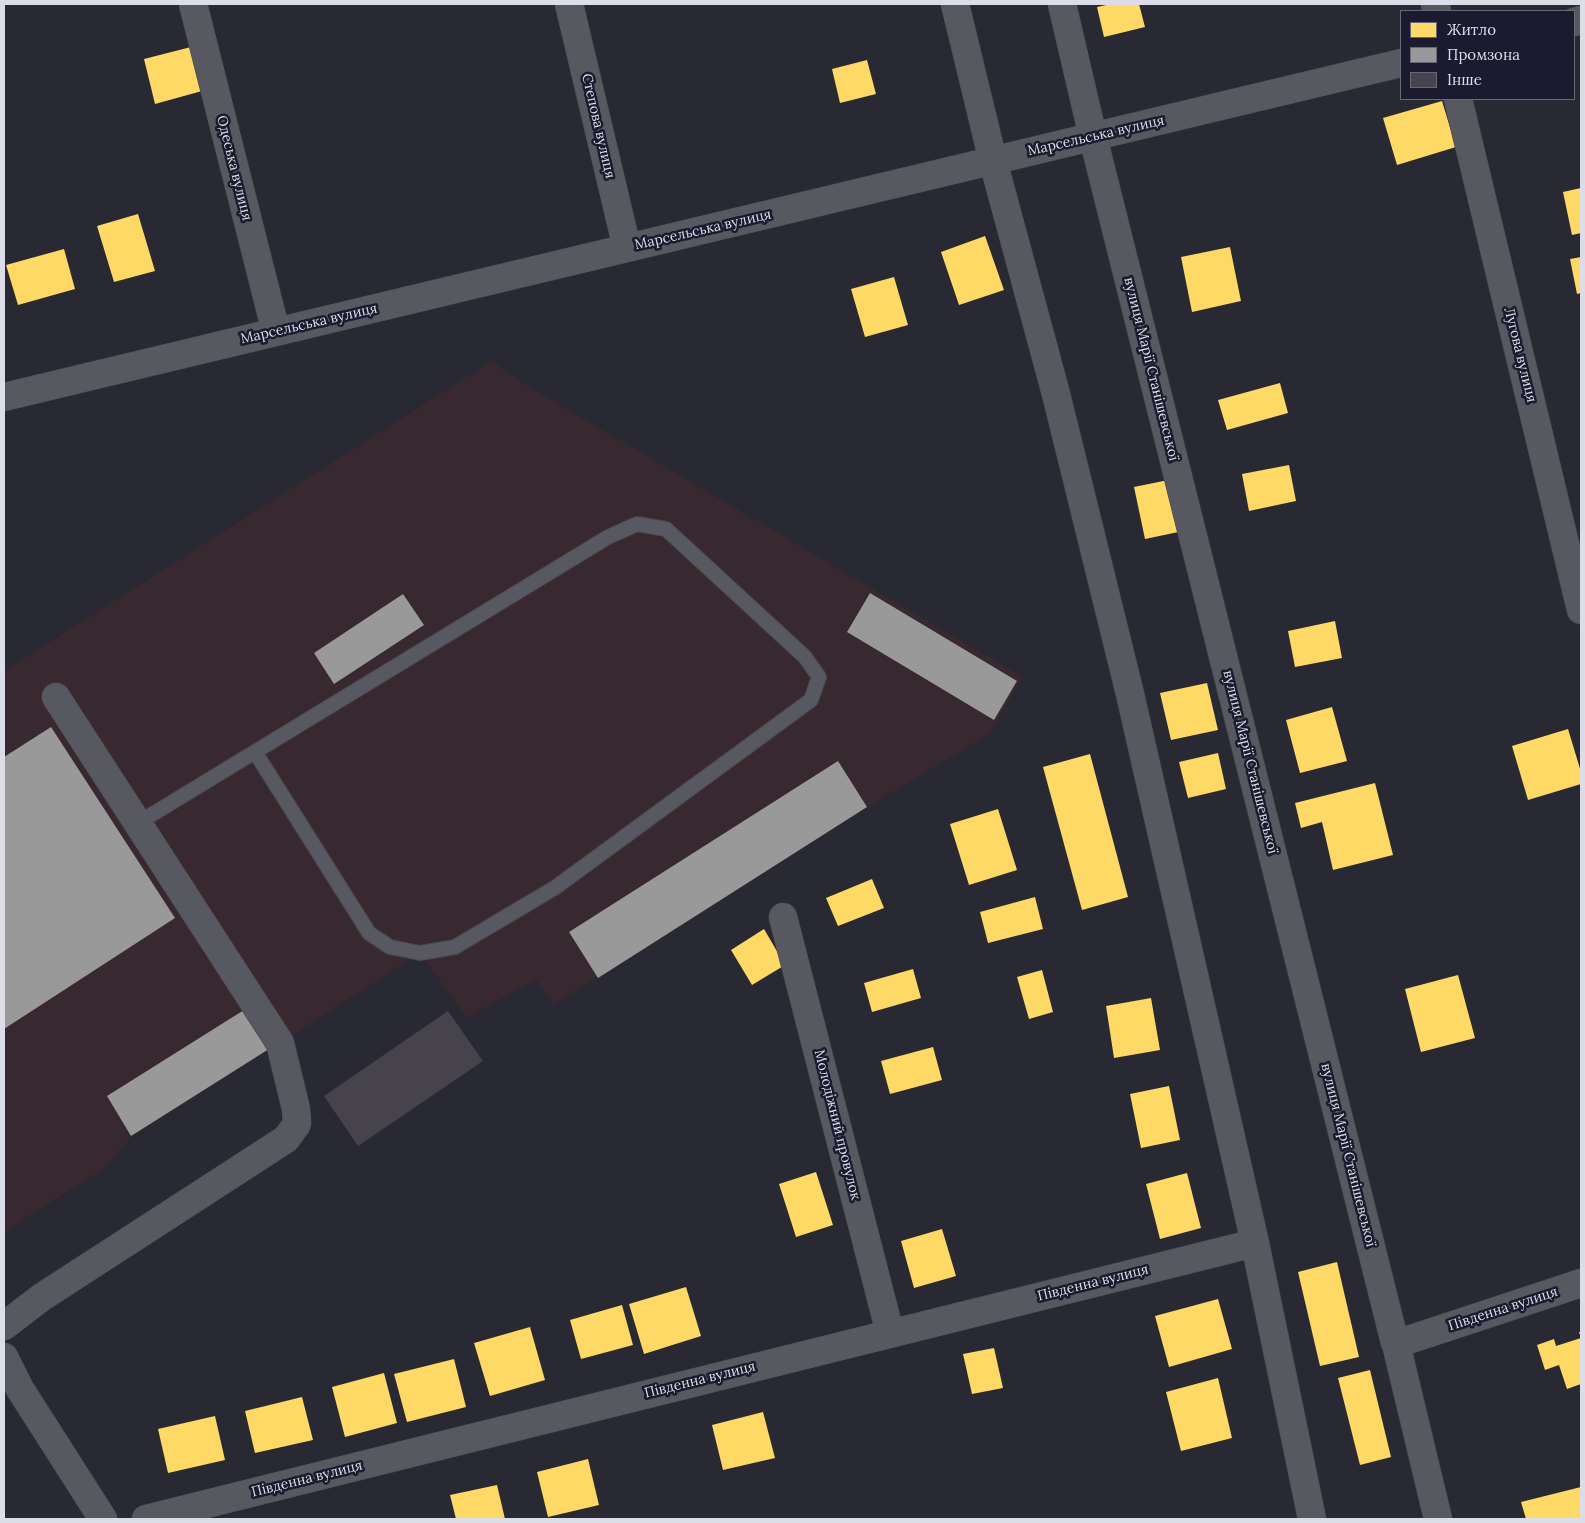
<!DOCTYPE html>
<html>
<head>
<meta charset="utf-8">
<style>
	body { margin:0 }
	#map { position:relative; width:1585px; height:1523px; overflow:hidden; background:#292933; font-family:Lora,serif }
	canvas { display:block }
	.frame { position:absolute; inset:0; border:5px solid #ddddea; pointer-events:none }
	.legend { position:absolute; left:1400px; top:10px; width:175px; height:90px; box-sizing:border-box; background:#1b1a2e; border:1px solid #696879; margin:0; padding:6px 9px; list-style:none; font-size:15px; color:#ddddea }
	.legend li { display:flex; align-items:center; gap:10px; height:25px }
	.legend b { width:25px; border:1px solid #696879 }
</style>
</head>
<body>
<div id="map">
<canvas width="1585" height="1523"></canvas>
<div class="frame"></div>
<ul class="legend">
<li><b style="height:14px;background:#ffd966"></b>Житло</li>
<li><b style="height:14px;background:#999"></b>Промзона</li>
<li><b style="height:14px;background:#46434d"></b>Інше</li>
</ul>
</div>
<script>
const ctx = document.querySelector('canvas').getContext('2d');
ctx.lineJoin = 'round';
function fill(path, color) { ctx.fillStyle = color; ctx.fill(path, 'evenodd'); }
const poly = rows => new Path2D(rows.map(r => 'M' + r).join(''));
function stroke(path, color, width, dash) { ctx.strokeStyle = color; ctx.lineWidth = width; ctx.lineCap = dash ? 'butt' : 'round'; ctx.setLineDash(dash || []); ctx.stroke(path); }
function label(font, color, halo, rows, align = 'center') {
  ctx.font = font + ' Lora,serif'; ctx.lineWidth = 5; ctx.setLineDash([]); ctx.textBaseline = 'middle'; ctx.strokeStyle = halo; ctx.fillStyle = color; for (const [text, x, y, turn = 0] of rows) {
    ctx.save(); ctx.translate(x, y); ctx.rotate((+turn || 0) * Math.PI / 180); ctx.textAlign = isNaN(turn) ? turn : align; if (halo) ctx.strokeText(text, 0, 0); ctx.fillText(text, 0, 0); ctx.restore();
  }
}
const industrial = poly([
	[492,361,526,385,1023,677,988,735,867,807,553,1005,536,979,467,1018,420,953,291,1036,269,1049,132,1136,103,1169,4,1232,4,671]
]);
const homes = poly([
	[1111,4,1139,4,1145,27,1104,37,1097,7],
	[191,47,202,91,155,104,144,59],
	[867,60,876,94,840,103,832,69],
	[1442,101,1456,147,1397,165,1383,118],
	[1581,188,1581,233,1572,235,1563,192],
	[138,214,155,271,114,282,97,226],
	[985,236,1004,290,959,305,941,252],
	[1230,247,1241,301,1192,312,1181,257],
	[64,249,75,289,18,305,6,265],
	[1581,257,1581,293,1577,294,1570,259],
	[894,277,908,325,865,337,851,289],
	[1280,383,1288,413,1227,430,1218,400],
	[1289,465,1296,501,1249,511,1242,474],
	[1178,478,1188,530,1145,539,1134,487],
	[1335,621,1342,658,1295,667,1288,631],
	[1207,683,1218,730,1171,740,1160,693],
	[1332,707,1347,761,1300,773,1286,720],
	[1568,729,1581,772,1581,784,1528,800,1512,746],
	[1218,753,1226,789,1188,798,1179,762],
	[1090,754,1128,897,1082,910,1043,767],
	[1375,783,1393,855,1333,870,1322,822,1301,828,1295,803],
	[998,809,1017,870,969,885,950,824],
	[872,879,884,908,838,926,826,898],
	[1035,897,1043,929,988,943,980,912],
	[764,929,785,965,752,985,731,950],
	[913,969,921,998,872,1012,864,983],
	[1042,970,1053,1012,1029,1019,1017,977],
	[1458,975,1475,1038,1421,1052,1405,989],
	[1151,998,1160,1050,1114,1058,1106,1006],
	[933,1047,942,1080,890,1094,881,1061],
	[1169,1086,1180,1140,1141,1148,1130,1094],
	[816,1172,833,1225,796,1237,779,1184],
	[1187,1173,1201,1228,1160,1239,1146,1184],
	[942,1229,956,1276,914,1288,901,1241],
	[1337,1262,1359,1357,1320,1366,1298,1272],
	[686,1287,701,1336,644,1354,629,1304],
	[1218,1299,1232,1349,1169,1367,1155,1316],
	[622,1305,633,1345,581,1359,570,1320],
	[530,1327,545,1380,490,1396,474,1343],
	[1579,1332,1581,1332,1581,1384,1567,1389,1559,1365,1545,1370,1537,1345,1554,1339,1556,1346,1581,1338],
	[994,1348,1003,1388,972,1394,963,1354],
	[454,1359,466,1407,407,1422,394,1374],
	[1370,1370,1391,1457,1360,1465,1338,1378],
	[384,1373,397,1423,345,1437,332,1387],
	[1218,1378,1232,1438,1181,1451,1166,1392],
	[302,1397,313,1440,255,1453,245,1411],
	[763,1412,775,1458,723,1470,712,1425],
	[215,1416,225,1460,168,1473,158,1429],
	[588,1459,599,1505,548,1517,537,1472],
	[497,1485,505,1519,456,1519,450,1495],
	[1581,1487,1581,1518,1575,1519,1526,1519,1521,1502]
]);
const industry = poly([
	[870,593,1017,681,994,720,847,632],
	[403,594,424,625,334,684,314,653],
	[51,727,175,918,4,1029,4,757],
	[838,761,867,807,598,978,569,932],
	[244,1010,269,1049,131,1136,107,1096]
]);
const building = poly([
	[448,1011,483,1061,358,1146,324,1096]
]);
const service = poly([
	[138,823,608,537,637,524,666,529,805,657,819,677,811,700,556,887,455,947,420,953,390,947,369,933,255,752]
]);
const minor = poly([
	[193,4,276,332],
	[569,4,627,248],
	[955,4,993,161,1056,394,1130,694,1255,1243,1312,1519],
	[1062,4,1093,137,1395,1343,1396,1344,1438,1519],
	[1435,4,1437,11],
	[1574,22,1581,20],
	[1458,99,1581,610],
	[4,397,1401,63],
	[783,917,890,1333],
	[4,1326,42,1297,286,1139,297,1124,296,1109,280,1043,56,697],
	[1396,1344,1581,1283],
	[4,1357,20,1389,103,1519],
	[146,1519,1255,1243]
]);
const streetNames = [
	["Степова вулиця",598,126,77],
	["Марсельська вулиця",1096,136,-13],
	["Одеська вулиця",234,168,76],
	["Марсельська вулиця",703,230,-13],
	["Марсельська вулиця",309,324,-13],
	["Лугова вулиця",1520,355,76],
	["вулиця Марії Станішевської",1151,369,76],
	["вулиця Марії Станішевської",1250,762,76],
	["Молодіжний провулок",837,1125,76],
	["вулиця Марії Станішевської",1348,1155,76],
	["Південна вулиця",1093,1283,-14],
	["Південна вулиця",1503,1309,-18],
	["Південна вулиця",700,1380,-14],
	["Південна вулиця",307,1479,-14]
];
fill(industrial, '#382830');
fill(homes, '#ffd966');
fill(industry, '#999');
fill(building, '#46434d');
stroke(service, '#474750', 16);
stroke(minor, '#474750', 29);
stroke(service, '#585860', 14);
stroke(minor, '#585860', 28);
label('14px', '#ddddea', '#1b1a2e', streetNames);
</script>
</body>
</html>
